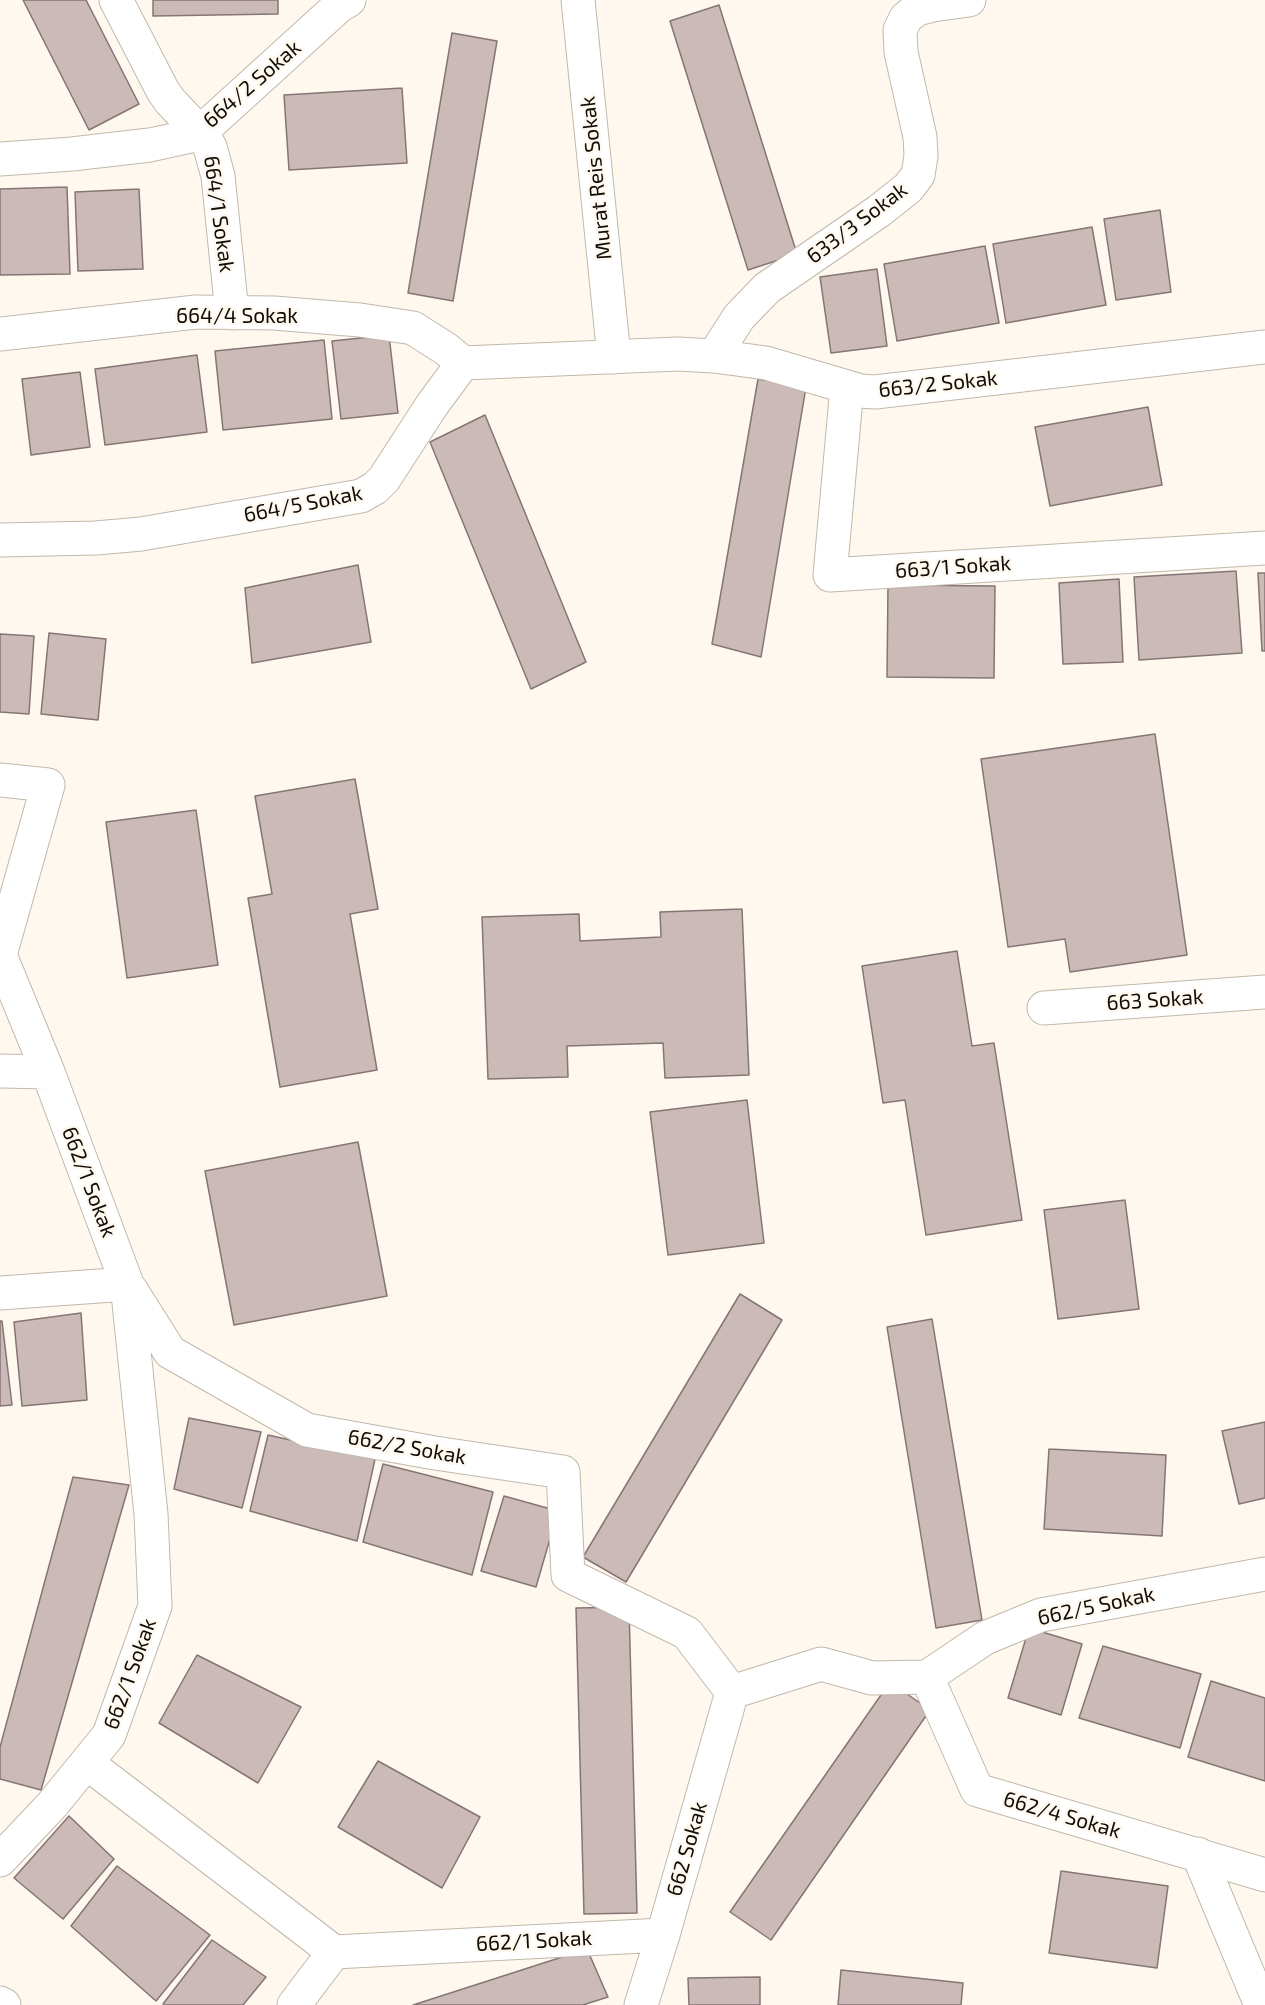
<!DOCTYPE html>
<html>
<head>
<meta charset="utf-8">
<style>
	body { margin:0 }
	canvas { display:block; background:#fef8ef }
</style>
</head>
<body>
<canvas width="1265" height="2005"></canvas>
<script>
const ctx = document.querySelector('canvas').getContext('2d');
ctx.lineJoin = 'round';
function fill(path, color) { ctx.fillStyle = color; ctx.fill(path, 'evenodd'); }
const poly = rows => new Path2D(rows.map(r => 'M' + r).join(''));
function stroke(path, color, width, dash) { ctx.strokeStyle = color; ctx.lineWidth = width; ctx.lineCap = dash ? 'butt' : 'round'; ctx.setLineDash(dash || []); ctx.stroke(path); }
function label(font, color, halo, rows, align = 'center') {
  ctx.font = font + ' "Exo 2",sans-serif'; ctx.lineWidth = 5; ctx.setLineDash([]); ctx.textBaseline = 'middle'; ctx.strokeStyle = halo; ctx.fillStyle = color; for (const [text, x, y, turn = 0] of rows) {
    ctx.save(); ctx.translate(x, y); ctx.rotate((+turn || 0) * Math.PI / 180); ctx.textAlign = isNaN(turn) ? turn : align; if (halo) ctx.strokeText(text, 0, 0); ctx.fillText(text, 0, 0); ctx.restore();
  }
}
const building = poly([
	[23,0,86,0,139,104,89,130,23,0],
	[153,0,278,0,278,14,153,16,153,0],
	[719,5,797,254,748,270,670,21,719,5],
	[452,33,497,41,453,301,408,293,452,33],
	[402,88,407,163,289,170,284,95,402,88],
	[67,187,70,274,0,275,0,189,67,187],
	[139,189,143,269,78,271,75,192,139,189],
	[1160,210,1171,292,1116,300,1104,219,1160,210],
	[1092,227,1106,305,1006,323,993,244,1092,227],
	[985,246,999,323,897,341,884,264,985,246],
	[877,269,887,346,831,353,820,277,877,269],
	[389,335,398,413,341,419,332,341,389,335],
	[324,340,332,419,223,430,215,351,324,340],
	[197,355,207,432,105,445,95,369,197,355],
	[80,372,90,447,31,455,22,379,80,372],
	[758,379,806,387,761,657,712,644,758,379],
	[1148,407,1162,485,1050,506,1035,427,1148,407],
	[485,415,586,662,531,689,430,442,485,415],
	[358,565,371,642,252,663,245,588,358,565],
	[1236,571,1242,653,1139,660,1134,577,1236,571],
	[1258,573,1265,573,1265,651,1262,651,1258,573],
	[1119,579,1123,662,1063,664,1059,583,1119,579],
	[888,585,995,586,994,678,887,677,888,585],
	[49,633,106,639,98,720,41,714,49,633],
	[0,634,34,636,29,714,0,712,0,634],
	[1155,734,1187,955,1070,972,1065,939,1008,947,981,759,1155,734],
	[355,779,378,909,350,914,377,1070,280,1087,248,898,272,894,255,796,355,779],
	[196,810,218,965,127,978,106,822,196,810],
	[742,909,749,1075,665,1078,663,1043,567,1046,568,1077,488,1079,482,917,579,914,580,941,661,937,660,912,742,909],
	[957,951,972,1046,994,1043,1022,1220,926,1235,905,1100,883,1103,862,966,957,951],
	[747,1100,764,1243,668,1255,650,1112,747,1100],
	[358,1142,387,1296,234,1325,205,1171,358,1142],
	[1125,1200,1139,1309,1058,1319,1044,1210,1125,1200],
	[740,1294,782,1320,626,1582,583,1557,740,1294],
	[81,1313,87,1400,22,1406,14,1322,81,1313],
	[932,1319,982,1620,936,1628,887,1327,932,1319],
	[0,1321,2,1321,12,1405,0,1406,0,1321],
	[189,1418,261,1432,242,1508,174,1489,189,1418],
	[1265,1422,1265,1498,1239,1504,1222,1431,1265,1422],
	[268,1435,375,1459,357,1541,250,1511,268,1435],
	[1049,1449,1166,1455,1162,1536,1044,1529,1049,1449],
	[383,1464,493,1492,472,1575,363,1542,383,1464],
	[73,1477,129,1485,41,1790,0,1779,0,1747,73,1477],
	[504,1496,558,1511,536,1587,481,1571,504,1496],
	[629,1607,637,1913,584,1914,576,1608,629,1607],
	[1029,1628,1082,1644,1061,1715,1008,1698,1029,1628],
	[1103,1646,1201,1674,1180,1748,1079,1718,1103,1646],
	[197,1655,301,1707,258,1783,159,1723,197,1655],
	[1211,1681,1265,1698,1265,1781,1188,1757,1211,1681],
	[890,1682,930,1710,771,1940,730,1912,890,1682],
	[378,1761,480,1817,442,1888,338,1827,378,1761],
	[69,1816,114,1859,63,1919,14,1878,69,1816],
	[117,1866,210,1935,156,2001,71,1926,117,1866],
	[1061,1871,1168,1886,1157,1968,1049,1953,1061,1871],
	[212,1940,266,1977,243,2005,164,2005,163,2004,212,1940],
	[587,1949,608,1997,583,2005,413,2005,587,1949],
	[841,1970,963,1983,961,2005,838,2005,841,1970],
	[760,1977,760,2005,689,2005,688,1978,760,1977]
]);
const minor = poly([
	[116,0,163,91,170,101,204,137,210,147,218,176,232,313],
	[578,0,614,357],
	[0,159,72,154,150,145,191,136,206,127,339,6,349,0],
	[0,334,196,312,274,313,360,320,413,328,446,349,463,363],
	[714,356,739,317,767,288,879,211,908,188,918,175,921,156,920,137,901,52,900,30,906,18,917,9,933,5,969,0],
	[847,387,830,575,1265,548],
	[0,540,96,538,141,534,361,496,375,488,384,479,432,405,463,363,678,354,714,356,766,363,861,391,875,392,1265,347],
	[0,780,48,785,0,955,48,1072],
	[1044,1008,1265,992],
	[0,1071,48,1072,127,1284,151,1514,155,1606,109,1735,52,1805,0,1860],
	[131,1290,170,1352,307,1430,435,1453,563,1472,568,1575,687,1633,732,1692],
	[0,1293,127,1284],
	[927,1677,977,1790,1265,1875],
	[732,1692,821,1664,872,1678,927,1677,985,1638,1041,1615,1265,1574],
	[87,1763,334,1952,663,1935],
	[1198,1854,1261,2005],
	[294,2005,334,1952],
	[641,2005,663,1935,732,1692]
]);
const tertiary = poly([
	[0,2003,4,2005]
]);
const streetNames = [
	["664/2 Sokak",252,84,-41],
	["Murat Reis Sokak",596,178,-96],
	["664/1 Sokak",219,214,82],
	["633/3 Sokak",857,223,-37],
	["664/4 Sokak",237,316],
	["663/2 Sokak",938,384,-6],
	["664/5 Sokak",303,504,-11],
	["663/1 Sokak",953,567,-4],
	["663 Sokak",1155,1000,-4],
	["662/1 Sokak",89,1182,69],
	["662/2 Sokak",407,1447,10],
	["662/5 Sokak",1096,1606,-12],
	["662/1 Sokak",130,1674,-70],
	["662/4 Sokak",1062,1815,16],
	["662 Sokak",687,1849,-74],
	["662/1 Sokak",534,1941,-3]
];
fill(building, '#ccbab9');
stroke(building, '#867575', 1.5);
stroke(minor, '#c2b8ab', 35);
stroke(tertiary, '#c2b8ab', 35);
stroke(minor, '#fff', 33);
stroke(tertiary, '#fff', 33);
label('21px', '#100d09', '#fef8ef', streetNames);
</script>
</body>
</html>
